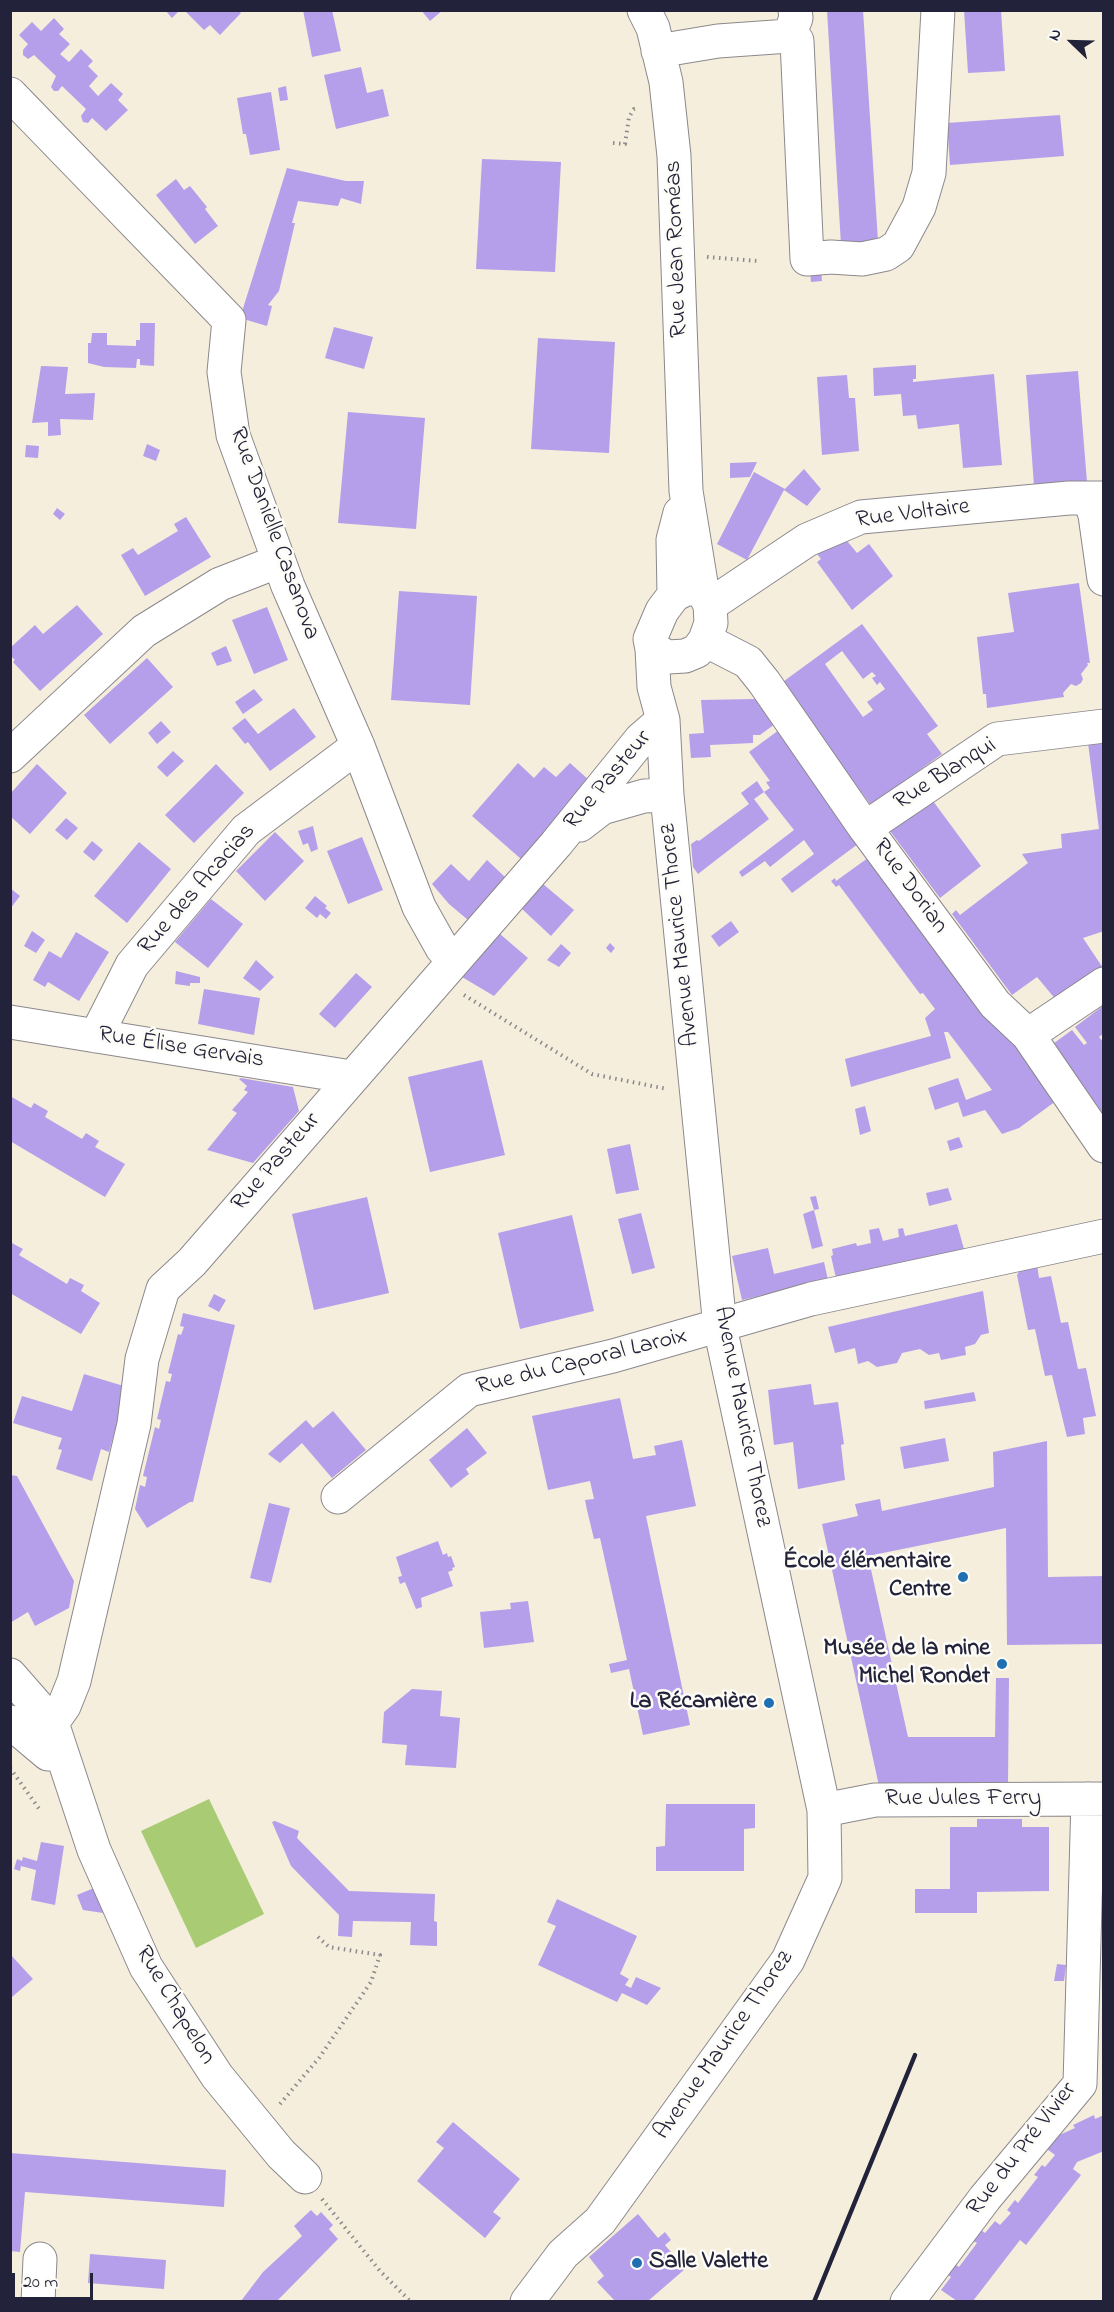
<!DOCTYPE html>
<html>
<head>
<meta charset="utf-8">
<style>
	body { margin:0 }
	#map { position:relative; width:1114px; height:2312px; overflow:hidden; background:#f5eedc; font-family:"Indie Flower",sans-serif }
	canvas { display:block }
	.frame { position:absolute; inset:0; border:12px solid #22223b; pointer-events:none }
	.north { position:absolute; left:1042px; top:12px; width:60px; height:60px; -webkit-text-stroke:4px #fdfcf7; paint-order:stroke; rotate:293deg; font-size:16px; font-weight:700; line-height:24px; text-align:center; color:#22223b }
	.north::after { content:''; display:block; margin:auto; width:21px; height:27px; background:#22223b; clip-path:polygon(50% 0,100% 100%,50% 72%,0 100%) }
	.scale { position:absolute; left:12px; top:2273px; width:81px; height:27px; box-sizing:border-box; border:3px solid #22223b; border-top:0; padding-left:8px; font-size:18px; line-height:21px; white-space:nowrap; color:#22223b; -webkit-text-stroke:4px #fdfcf7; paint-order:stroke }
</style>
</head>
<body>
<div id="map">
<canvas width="1114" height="2312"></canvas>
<div class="frame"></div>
<div class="north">N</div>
<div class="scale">20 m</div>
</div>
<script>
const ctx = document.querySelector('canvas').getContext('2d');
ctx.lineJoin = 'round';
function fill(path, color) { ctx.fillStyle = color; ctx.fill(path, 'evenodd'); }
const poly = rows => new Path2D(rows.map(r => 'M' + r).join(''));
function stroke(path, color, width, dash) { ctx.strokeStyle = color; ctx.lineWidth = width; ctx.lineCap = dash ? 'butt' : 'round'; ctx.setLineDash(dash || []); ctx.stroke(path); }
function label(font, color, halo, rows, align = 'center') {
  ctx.font = font + ' "Indie Flower",sans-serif'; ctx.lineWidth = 5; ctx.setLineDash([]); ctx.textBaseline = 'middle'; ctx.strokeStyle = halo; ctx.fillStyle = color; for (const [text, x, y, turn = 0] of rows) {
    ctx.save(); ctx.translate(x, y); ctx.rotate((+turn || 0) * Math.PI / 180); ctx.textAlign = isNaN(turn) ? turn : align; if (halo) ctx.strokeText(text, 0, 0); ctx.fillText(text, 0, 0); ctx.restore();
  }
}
const green = poly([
	[209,1799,264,1914,196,1948,141,1831]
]);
const building = poly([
	[165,10,180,10,172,18],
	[184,10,238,10,241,13,220,35,210,25,204,30],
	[303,10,332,10,341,51,312,57],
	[421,10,443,10,430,21],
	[827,10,863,10,878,241,841,245],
	[964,10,1001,10,1005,71,968,73],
	[54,18,64,29,59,34,70,44,60,54,69,62,81,49,93,61,88,66,98,76,89,86,98,96,111,83,123,94,118,100,128,110,106,131,92,118,88,123,83,122,81,116,86,109,62,86,58,91,54,91,51,87,56,76,34,55,28,59,23,55,23,50,28,44,19,35,32,22,41,31],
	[361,67,367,93,383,89,389,116,336,129,324,75],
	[286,86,288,100,280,101,278,88],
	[271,92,280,150,250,155,246,134,243,134,237,98],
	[1060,115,1064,156,950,165,947,123],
	[482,159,561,162,555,272,476,269],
	[287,168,346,181,364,181,361,204,341,198,338,206,298,201,292,223,295,223,279,291,268,305,272,306,267,326,240,318],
	[176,179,184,190,190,186,207,207,205,209,218,226,195,244,156,195],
	[821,270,822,281,811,282,810,271],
	[140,323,155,323,154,366,140,365,140,359,137,359,136,368,104,367,88,363,88,343,91,343,92,333,107,333,107,345,136,346,136,340,140,340],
	[334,327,373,337,364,369,325,358],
	[538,338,615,342,609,453,531,449],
	[916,365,916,379,913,379,913,382,994,374,1002,465,963,468,959,424,918,429,916,415,903,416,901,394,874,396,873,368],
	[41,366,68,367,65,394,95,393,93,420,60,419,61,435,48,436,48,422,32,423],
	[1078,371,1087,482,1034,486,1026,375],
	[847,375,849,398,855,398,859,451,822,455,817,377],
	[348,412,425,418,416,529,338,523],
	[147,444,160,450,156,461,143,456],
	[26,445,39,446,38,458,25,457],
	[757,462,750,477,730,478,730,463],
	[804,469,821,489,807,506,784,490,747,560,717,544,754,472,785,489],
	[57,508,65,514,60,520,53,514],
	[186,517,211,557,145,596,121,555,133,548,138,555,178,531,174,524],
	[843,536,857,553,869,544,893,576,852,610,817,562,821,559,817,554],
	[1079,583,1090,663,1087,663,1088,665,1081,674,1083,679,1081,683,1076,686,1071,684,1063,693,1064,697,987,708,986,694,983,694,977,637,1014,632,1008,593],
	[399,591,477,596,470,705,391,700],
	[77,605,103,634,40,691,13,662,15,660,10,655,10,648,35,625,43,634],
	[267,607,288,660,254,674,232,620],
	[862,624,938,726,927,734,942,754,871,805,780,684],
	[842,651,863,679,872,672,876,676,872,678,877,685,880,682,885,689,867,702,873,710,863,717,825,664],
	[226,646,232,661,217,666,211,653],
	[147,658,173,687,110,744,84,715],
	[254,689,263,700,243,714,235,702],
	[756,699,775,724,760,735,753,735,753,743,710,745,711,757,691,758,689,734,704,733,701,700],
	[294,708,316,737,270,771,248,742,245,744,232,728,245,718,258,734],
	[161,721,171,732,157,744,148,733],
	[779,730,862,841,792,893,781,879,814,854,804,840,770,867,765,861,742,877,739,872,794,830,764,792,770,788,766,782,770,781,749,752],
	[1104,742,1104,931,1083,938,1103,968,1057,1001,1037,977,1012,995,952,914,956,910,960,915,1028,863,1022,854,1062,848,1061,834,1099,829,1088,743],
	[173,751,184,761,167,777,157,767],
	[518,763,534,778,544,767,556,777,570,763,590,781,521,859,472,816],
	[37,764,67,793,30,834,10,816,10,794],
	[216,764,244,793,194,843,165,815],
	[757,781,764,792,754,799,769,819,698,874,693,867,691,844,697,840,699,841,749,804,741,793],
	[933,801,981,866,940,898,890,831],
	[66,818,78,828,67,840,55,830],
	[313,826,318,849,311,852,308,843,303,845,298,831],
	[275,832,304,861,265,901,236,871],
	[362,837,383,890,348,904,327,851],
	[92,841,103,850,94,861,83,852],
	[139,842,171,869,127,923,94,896],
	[872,855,1056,1101,1019,1128,1002,1134,985,1110,963,1117,958,1102,935,1110,928,1088,958,1078,966,1100,992,1090,948,1032,944,1032,951,1058,851,1087,845,1059,931,1036,925,1018,935,1009,923,993,920,994,839,885,836,887,831,881,835,878,836,881],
	[487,860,505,877,468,920,449,904,432,884,451,864,469,881],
	[543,884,574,910,551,936,522,909],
	[10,888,20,896,10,909],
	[315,896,327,906,325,908,331,913,326,919,320,914,317,918,305,908],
	[211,899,243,924,208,968,175,942],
	[731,921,739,932,719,947,711,936],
	[32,931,45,940,36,953,24,946],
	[76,932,109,952,79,1001,48,982,45,987,33,980,49,951,61,958],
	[500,934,528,958,494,996,462,977],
	[610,943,615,948,611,953,606,948],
	[561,944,571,953,559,967,547,960],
	[256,960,274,977,260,991,243,978],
	[176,971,200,977,200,983,190,983,190,986,175,984],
	[356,973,372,987,335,1028,319,1014],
	[204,989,260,998,254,1035,198,1024],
	[1104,1005,1104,1033,1099,1037,1104,1043,1104,1118,1050,1046,1072,1030,1084,1045,1087,1043,1075,1027],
	[482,1060,505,1155,430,1172,408,1077],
	[241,1078,293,1087,299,1111,253,1163,207,1150,237,1113,232,1110,248,1092,244,1090,247,1086,239,1079],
	[10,1096,31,1108,34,1103,48,1111,45,1117,82,1139,86,1133,99,1141,95,1147,125,1164,105,1197,10,1141],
	[865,1106,871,1131,860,1135,855,1109],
	[959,1137,963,1147,950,1151,947,1141],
	[630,1144,639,1190,616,1194,607,1149],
	[948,1188,952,1200,929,1206,926,1193],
	[816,1196,819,1209,814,1210,810,1197],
	[367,1197,389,1293,314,1310,292,1214],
	[814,1210,823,1246,812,1249,803,1214],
	[641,1213,655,1268,632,1274,618,1219],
	[572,1215,594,1311,520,1329,498,1233],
	[957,1224,964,1249,836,1278,831,1256,833,1255,832,1249,856,1243,857,1246,871,1243,869,1230,879,1228,883,1241,899,1237,898,1229,903,1228,905,1236],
	[10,1242,23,1249,19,1255,67,1284,70,1278,84,1285,81,1291,100,1303,81,1334,10,1293],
	[768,1248,774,1274,824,1262,828,1280,742,1300,732,1256],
	[1036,1258,1039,1278,1051,1276,1061,1323,1068,1322,1078,1369,1086,1368,1096,1416,1083,1418,1085,1434,1067,1437,1052,1375,1045,1376,1035,1329,1028,1330,1017,1275,1026,1260],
	[983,1291,989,1333,981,1335,975,1344,965,1347,966,1355,941,1360,939,1353,929,1355,920,1349,902,1353,897,1363,877,1367,868,1361,858,1364,855,1348,835,1353,828,1327],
	[214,1294,226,1300,219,1312,208,1306],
	[183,1313,235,1325,193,1502,190,1502,147,1528,135,1509,140,1485,145,1487,147,1477,143,1476,155,1427,159,1429,161,1420,157,1419,166,1381,170,1382,172,1374,168,1373,178,1334,181,1335,184,1327,180,1326],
	[84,1374,127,1387,109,1452,101,1449,92,1481,56,1469,62,1450,58,1449,62,1438,13,1423,22,1396,72,1411],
	[811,1384,814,1405,838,1402,844,1444,841,1445,845,1480,798,1489,793,1442,774,1445,768,1390],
	[974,1392,976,1401,925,1409,924,1401],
	[620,1398,633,1459,656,1455,654,1446,682,1440,696,1506,646,1516,690,1725,643,1735,629,1669,611,1673,609,1664,627,1660,600,1538,594,1539,587,1510,585,1500,594,1499,590,1481,548,1490,532,1416],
	[333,1411,366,1450,332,1478,302,1443,280,1463,268,1454,306,1420,313,1428],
	[467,1428,487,1453,466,1469,469,1474,451,1488,429,1460],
	[945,1438,949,1461,904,1469,900,1447],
	[1047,1441,1048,1577,1104,1576,1104,1644,1007,1645,1006,1528,868,1556,908,1737,995,1737,996,1678,1009,1678,1008,1785,879,1786,822,1524,858,1516,855,1504,880,1499,882,1511,994,1487,993,1452],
	[10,1475,17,1476,74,1581,69,1608,35,1626,28,1612,10,1623],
	[269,1503,290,1508,271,1583,250,1578],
	[438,1541,443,1555,447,1553,448,1557,451,1556,455,1567,452,1568,453,1570,448,1572,453,1586,421,1598,422,1607,416,1609,405,1582,400,1584,398,1577,402,1576,396,1557],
	[528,1601,534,1642,484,1648,480,1612,511,1609,510,1603],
	[412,1689,442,1691,440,1716,460,1718,456,1768,405,1765,407,1745,382,1743,384,1712],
	[666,1804,755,1804,755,1828,744,1829,744,1871,656,1871,656,1847,665,1846],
	[977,1819,1022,1819,1022,1827,1049,1827,1049,1891,977,1892,977,1913,915,1913,915,1889,950,1889,950,1827,977,1827],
	[275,1821,299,1831,297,1838,349,1891,435,1894,434,1921,437,1922,437,1946,410,1945,411,1922,353,1921,352,1937,338,1936,339,1915,291,1866,272,1822],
	[41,1842,64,1846,55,1905,31,1900,36,1870,21,1866,20,1871,14,1869,17,1859,22,1861,23,1857,37,1861],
	[94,1888,103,1913,83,1910,77,1895],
	[557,1899,637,1936,620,1974,629,1979,625,1985,631,1988,636,1977,661,1988,647,2005,622,1993,617,2002,538,1965,556,1926,547,1922],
	[10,1954,33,1979,12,1997,10,1995],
	[1057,1964,1066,1965,1064,1981,1054,1981],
	[1094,2115,1095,2119,1104,2115,1104,2151,1077,2162,1073,2169,1081,2175,1026,2245,1020,2240,973,2301,957,2301,941,2290,951,2277,948,2275,955,2264,959,2267,977,2243,973,2241,981,2230,985,2233,995,2221,1000,2225,1011,2213,1007,2210,1015,2200,1018,2203,1038,2177,1034,2175,1042,2165,1045,2167,1055,2155,1047,2149,1057,2136,1075,2128,1073,2125],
	[453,2122,520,2179,493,2212,501,2218,485,2238,417,2181,444,2148,436,2142],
	[10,2153,226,2170,224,2207,25,2192,20,2252,10,2251],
	[311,2210,317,2216,321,2212,333,2225,329,2229,338,2239,277,2301,241,2301,263,2272,302,2236,294,2226],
	[638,2214,658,2238,665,2232,671,2240,665,2245,685,2269,648,2301,615,2301,597,2282,604,2276,589,2257],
	[90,2254,166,2260,164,2289,88,2283]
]);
const path = poly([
	[613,143,625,144,629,117,634,109,639,109],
	[707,257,758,261],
	[464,995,592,1074,667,1089],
	[10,1768,40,1810],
	[280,2104,319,2058,371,1982,380,1955,329,1947,317,1936],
	[322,2199,380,2271,411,2302]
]);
const minor = poly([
	[644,10,653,28,666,82,674,156,686,491,702,589],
	[789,36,796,18,795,10],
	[658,51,718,41,789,36,797,41,807,259,831,257,862,259,886,254,898,246,919,207,929,173,938,10],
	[10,94,229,320,224,372,233,435,288,586,358,746,419,907,442,948,454,961],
	[1090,499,1095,515,1104,579],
	[686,589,702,589,710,605,711,623,705,640,697,651,685,656,668,657,652,649,650,639,662,611,674,595,686,589],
	[674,595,673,540,680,513],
	[710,605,807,540,861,517,1069,498,1104,498],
	[705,640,748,662,764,682,865,828,995,1004,1028,1035,1104,1146],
	[10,756,144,631,220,584,279,561],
	[580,825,602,808,644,796,667,795],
	[865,828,997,739,1104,726],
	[10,1022,351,1077],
	[1028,1035,1104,984],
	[96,1036,132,965,246,830,358,746],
	[338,1497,469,1390,613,1356,811,1299,1104,1236],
	[10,1675,52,1723,94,1850,146,1967,217,2076,281,2154,305,2177],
	[10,1722,48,1754],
	[34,1740,52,1723,64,1706,74,1681,134,1424,142,1359,163,1289,192,1262,556,844,641,739,663,720],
	[824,1810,875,1800,1104,1799],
	[38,2302,40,2259],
	[527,2302,563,2254,600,2221,788,1960,825,1878,824,1810,720,1327,667,795,663,720,654,687,652,649],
	[907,2302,985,2198,1080,2084,1088,1799]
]);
const rail = poly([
	[814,2302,915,2055]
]);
const markers = [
	[963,1577,6,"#1f6fb2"],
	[1002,1664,6,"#1f6fb2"],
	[769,1703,6,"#1f6fb2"],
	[637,2263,6,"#1f6fb2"]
];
const streetNames = [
	["Rue Jean Roméas",678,249,-92],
	["Rue Voltaire",913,515,-7],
	["Rue Danielle Casanova",273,534,70],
	["Rue Blanqui",946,775,-32],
	["Rue Pasteur",609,781,-50],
	["Rue Dorian",909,887,54],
	["Rue des Acacias",198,890,-49],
	["Avenue Maurice Thorez",681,935,-96],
	["Rue Élise Gervais",181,1049,9],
	["Rue Pasteur",277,1163,-49],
	["Rue du Caporal Laroix",582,1363,-14],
	["Avenue Maurice Thorez",741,1417,79],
	["Rue Jules Ferry",963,1800],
	["Rue Chapelon",174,2006,59],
	["Avenue Maurice Thorez",725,2046,-55],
	["Rue du Pré Vivier",1023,2150,-52]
];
const poiNames = [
	["École élémentaire",951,1563],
	["Centre",951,1591],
	["Musée de la mine",990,1650],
	["Michel Rondet",990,1678],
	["La Récamière",757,1703],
	["Salle Valette",649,2263,"left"]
];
fill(green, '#a8cb74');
fill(building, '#b59fea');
stroke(minor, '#8c888c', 35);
stroke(path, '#8c888c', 4, [1.5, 4.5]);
stroke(minor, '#fff', 33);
stroke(rail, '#22223b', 4.5);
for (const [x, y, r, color] of markers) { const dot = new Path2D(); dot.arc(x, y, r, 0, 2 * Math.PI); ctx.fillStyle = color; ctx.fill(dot); stroke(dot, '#fdfcf7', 2); }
label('24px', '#22223b', '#fdfcf7', streetNames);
label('bold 24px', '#22223b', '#fdfcf7', poiNames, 'right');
</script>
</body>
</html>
